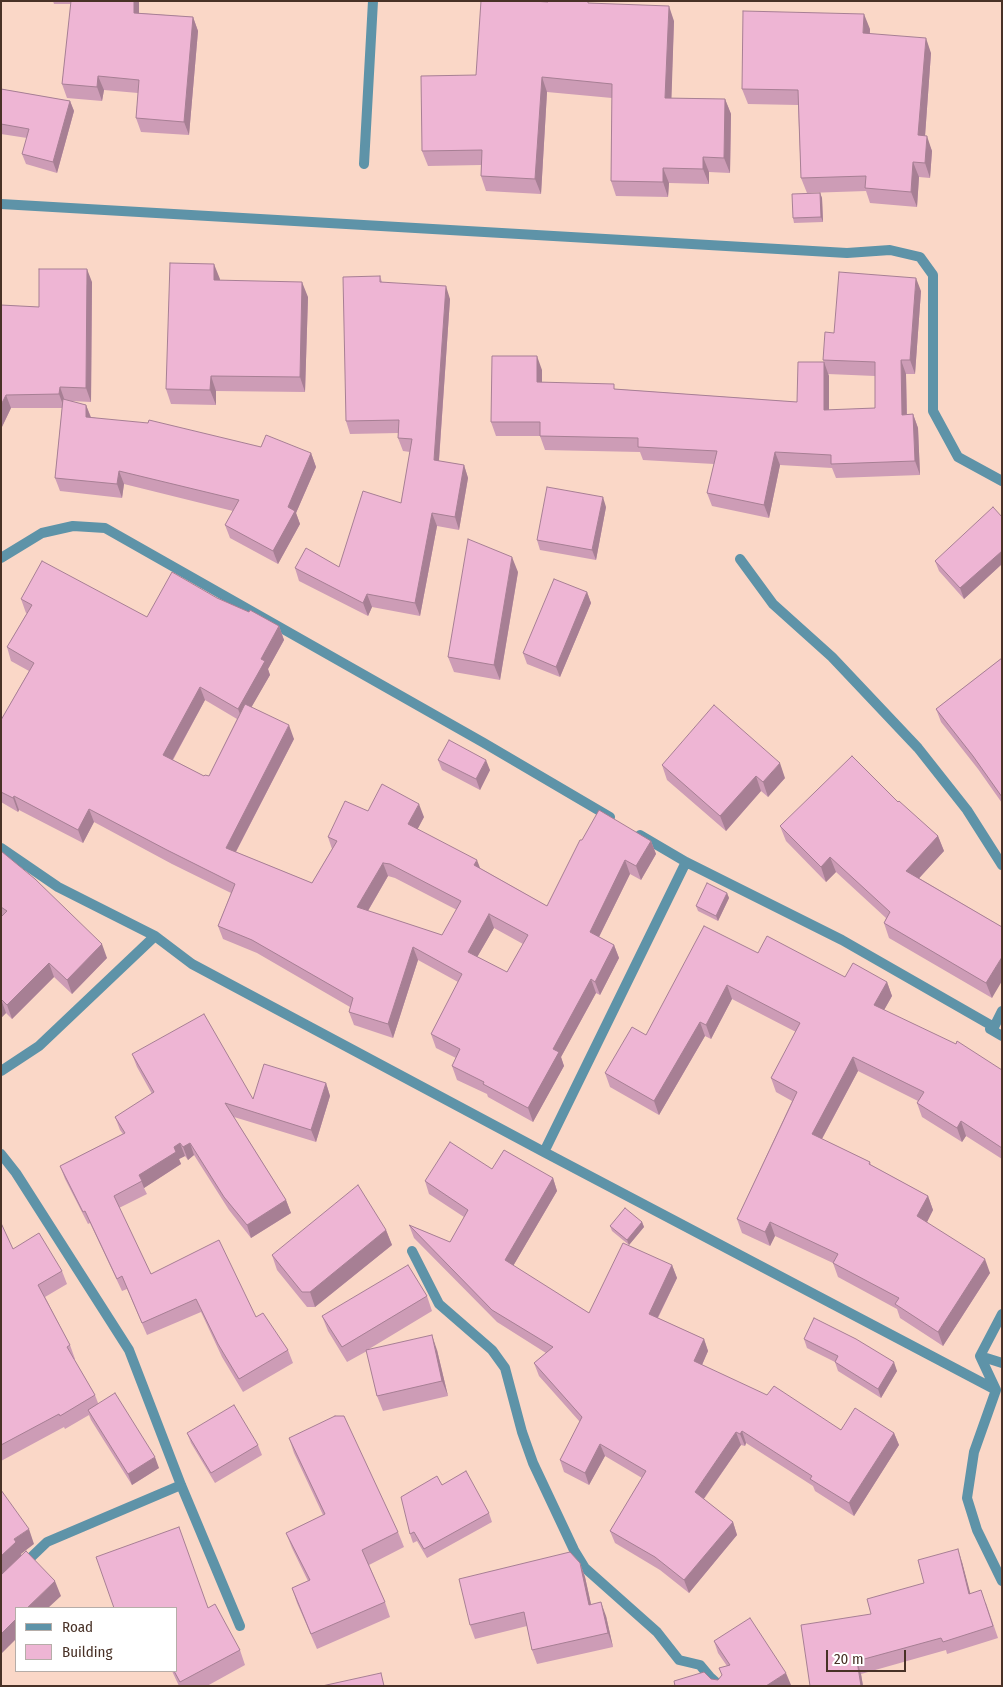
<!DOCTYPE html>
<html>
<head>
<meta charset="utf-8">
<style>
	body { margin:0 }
	#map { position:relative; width:1003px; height:1687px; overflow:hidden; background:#fad7c7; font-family:"Fira Sans Condensed",sans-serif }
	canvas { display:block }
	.frame { position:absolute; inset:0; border:2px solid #483126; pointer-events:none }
	.legend { position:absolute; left:15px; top:1607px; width:162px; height:65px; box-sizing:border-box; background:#fff; border:1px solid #b6ada8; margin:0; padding:6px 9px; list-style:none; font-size:15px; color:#483126 }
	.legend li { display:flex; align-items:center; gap:10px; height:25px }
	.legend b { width:25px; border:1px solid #b6ada8 }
	.scale { position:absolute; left:826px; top:1650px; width:80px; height:22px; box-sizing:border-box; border:2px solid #483126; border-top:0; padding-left:6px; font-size:15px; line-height:18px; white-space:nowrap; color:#483126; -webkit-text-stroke:4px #fff; paint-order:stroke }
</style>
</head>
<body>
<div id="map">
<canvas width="1003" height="1687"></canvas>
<div class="frame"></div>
<ul class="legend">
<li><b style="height:6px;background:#5e93a8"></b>Road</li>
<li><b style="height:14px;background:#eeb5d4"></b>Building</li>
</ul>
<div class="scale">20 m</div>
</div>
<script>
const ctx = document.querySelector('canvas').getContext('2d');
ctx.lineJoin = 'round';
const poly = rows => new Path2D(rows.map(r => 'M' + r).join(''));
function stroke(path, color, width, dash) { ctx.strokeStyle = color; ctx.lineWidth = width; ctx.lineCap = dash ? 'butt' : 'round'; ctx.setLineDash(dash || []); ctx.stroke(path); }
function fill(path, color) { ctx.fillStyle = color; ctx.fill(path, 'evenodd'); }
const street = poly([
	[364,164,373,1],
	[1,204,847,253,890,250,920,257,933,275,933,411,958,457,1002,481],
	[1,558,42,533,73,526,105,528,484,743,610,817],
	[740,559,773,604,832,657,918,748,967,810,1002,865],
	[640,835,686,862,842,940,994,1027,990,1029,1002,1036],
	[1,848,58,887,155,936,192,964,544,1152,996,1390],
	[994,1027,1002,1011],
	[1,1071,39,1046,155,936],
	[544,1152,686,862],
	[1,1154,16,1173,129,1350,181,1485,240,1626],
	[412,1251,439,1304,492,1350,505,1368,522,1432,533,1463,574,1550,585,1568,657,1632,679,1660,700,1665,710,1677,720,1686],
	[1002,1314,980,1356,996,1390,974,1452,967,1498,977,1530,1002,1581],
	[980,1356,1002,1363],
	[22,1566,47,1542,181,1485]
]);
const wall = poly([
	[53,1,139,1,139,13,193,17,198,31,189,135,141,132,136,118,138,93,104,90,102,101,67,98,62,84,71,4,54,4],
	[548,2,593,3,674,21,671,98,725,99,731,114,730,173,709,172,709,184,669,183,668,197,616,196,611,181,612,98,547,92,541,194,486,191,481,176,481,165,428,166,422,151,476,75],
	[870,29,870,34,931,53,925,136,932,151,930,178,919,177,917,207,870,203,866,191,807,193,801,178,798,105,748,104,742,89],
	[1,89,70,101,74,111,57,173,26,164,22,154,27,138,1,134],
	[820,193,822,198,823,222,794,223,793,218],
	[380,276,382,282,450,299,439,461,464,465,468,478,459,530,437,526,420,616,372,607,368,616,299,581,295,568,339,567,401,503,410,452,403,451,398,438,398,433,350,434,346,421],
	[220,280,308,297,305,392,216,391,216,405,171,404,166,389],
	[92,282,91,402,71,401,86,405,91,417,261,447,311,453,316,467,296,513,300,524,278,564,230,538,225,525,233,511,124,484,122,498,60,491,55,478,62,408,11,408,1,429,1,305,39,307],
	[921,291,915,374,906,374,907,414,913,414,918,428,920,475,836,478,832,468,780,465,769,518,712,506,707,493,714,464,643,460,640,452,545,450,540,436,496,436,491,422,542,370,542,382,616,389,797,402,824,362,823,360,834,333],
	[828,374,875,376,875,408,829,410,829,376],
	[606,507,596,560,540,550,537,540],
	[1002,517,1002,564,964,599,939,571,935,561],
	[518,572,500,680,454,672,448,657],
	[587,592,591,603,560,677,527,664,523,653],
	[217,598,279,626,284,640,268,669,270,675,251,707,294,739,236,852,312,883,332,849,328,837,368,811,424,817,417,829,480,868,547,906,582,840,651,841,656,854,641,880,630,874,599,937,614,945,619,958,600,995,596,993,561,1057,564,1066,533,1122,488,1097,487,1094,457,1080,452,1066,456,1058,436,1048,431,1034,458,982,418,960,393,1038,354,1025,349,1012,350,1007,257,953,223,939,218,926,231,893,172,864,94,822,83,843,19,810,18,812,1,802,1,720,29,671,11,661,7,647,27,613,26,613,21,599,147,617],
	[205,700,237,719,209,776,204,776,173,760],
	[388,876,395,878,457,910,442,935,368,911],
	[494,928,523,944,507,972,477,957],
	[1002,658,1002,803,978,769,941,722,936,709],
	[438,760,490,770,480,790,442,770],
	[662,765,785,778,768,797,761,791,726,831,667,780],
	[898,802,938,836,944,851,919,878,1002,927,992,998,889,938,884,923,886,918,836,872,826,882,786,841,780,826],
	[1,851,107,958,72,994,54,977,12,1019,6,1013,1,1018],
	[727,893,729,898,718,921,698,911,696,906],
	[758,953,845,977,887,982,892,996,884,1010,1002,1070,1002,1159,966,1136,962,1142,922,1117,917,1103,918,1101,858,1071,822,1139,870,1162,871,1165,928,1196,933,1210,927,1222,990,1273,943,1346,900,1318,897,1309,838,1277,833,1263,775,1236,770,1246,742,1233,737,1219,792,1101,776,1092,771,1078,796,1032,732,999,711,1039,705,1036,659,1115,610,1087,605,1073,646,1035],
	[132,1054,253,1099,326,1083,330,1096,316,1142,234,1117,286,1200,291,1213,251,1238,229,1210,194,1155,188,1160,185,1156,179,1159,181,1164,144,1188,147,1194,119,1208,151,1274,256,1317,288,1350,293,1363,243,1392,222,1357,201,1312,147,1335,127,1289,122,1291,90,1223,88,1224,65,1179,60,1166,123,1134,120,1130,115,1117,152,1094,137,1067],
	[492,1169,553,1178,557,1191,513,1266,589,1313,672,1265,677,1278,658,1318,704,1339,708,1351,702,1365,841,1430,894,1433,899,1445,854,1516,815,1491,813,1486,746,1443,745,1446,741,1445,704,1499,733,1522,737,1535,689,1593,660,1570,615,1543,610,1531,642,1478,605,1456,589,1485,564,1472,560,1460,580,1422,539,1376,534,1363,546,1353,497,1322,414,1238,409,1225,450,1242,464,1217,429,1194,425,1181],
	[642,1222,644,1227,629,1245,612,1231,610,1226],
	[1,1223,13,1249,62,1271,67,1284,45,1297,70,1345,75,1359,74,1359,95,1395,98,1403,159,1468,132,1485,91,1420,89,1415,65,1429,64,1427,1,1461],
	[386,1230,392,1245,315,1307,307,1307,277,1270,272,1255],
	[427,1296,432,1311,369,1349,437,1350,448,1396,383,1411,377,1396,367,1351,347,1362,328,1331,322,1316],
	[804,1339,897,1371,881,1398,838,1371,835,1362,807,1348],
	[187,1433,258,1445,262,1455,215,1483,191,1443],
	[289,1438,398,1532,404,1547,369,1565,385,1602,390,1617,317,1649,297,1603,292,1588,308,1581,292,1548,286,1533,323,1515,294,1453],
	[442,1485,489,1513,492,1522,427,1558,417,1541,413,1543,410,1534],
	[962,1562,970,1594,986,1603,998,1638,947,1654,946,1650,861,1674,863,1686,810,1686,871,1614],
	[580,1563,585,1577,591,1604,606,1616,613,1647,537,1664,532,1650,527,1626,475,1639,470,1625],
	[208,1608,240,1650,245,1665,207,1686,179,1686,172,1671,176,1671],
	[714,1641,791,1685,790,1686,675,1686,711,1679,718,1680,722,1675,719,1668,727,1666,718,1653]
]);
const shadedWall = poly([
	[134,1,139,1,139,26,134,13],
	[669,6,674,21,671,113,665,98],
	[864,14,870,29,869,48,863,33],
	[193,17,198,31,189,135,184,122],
	[926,38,931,53,924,150,918,135],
	[98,76,104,90,102,101,97,87],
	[542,77,547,92,541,194,535,179],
	[725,99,731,114,730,173,724,158],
	[70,101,74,111,57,173,53,162],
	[927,136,932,151,930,178,925,163],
	[703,157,709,172,709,184,703,169],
	[913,162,919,177,917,207,911,192],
	[663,168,669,183,668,197,663,182],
	[820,193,822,198,823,222,821,217],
	[214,264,220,279,219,295,214,280],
	[87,269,92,282,91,402,86,388],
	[916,278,921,291,915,374,910,360],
	[302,282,308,297,305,392,300,377],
	[446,286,450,299,438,473,434,460],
	[537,356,542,370,542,396,537,382],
	[901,360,906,374,907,428,902,415],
	[824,362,829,376,829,424,824,410],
	[211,376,216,391,216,405,210,390],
	[60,387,65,401,64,408,59,394],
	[6,395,11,408,1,429,1,405],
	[86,405,91,418,86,417],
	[913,414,918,428,920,475,915,461],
	[775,452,780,465,769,518,764,505],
	[311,453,316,467,296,513,300,524,278,564,273,551,288,507],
	[464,465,468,478,459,530,455,517],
	[119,471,124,484,122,498,117,484],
	[603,497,606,507,596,560,592,550],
	[432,513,437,526,420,616,415,603],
	[1002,551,1002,564,964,599,960,588],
	[512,557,518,572,500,680,494,665],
	[587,592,591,603,560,677,556,667],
	[367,594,372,607,368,616,363,603],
	[279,626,284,640,268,669,270,675,243,722,238,709,261,659],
	[200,687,205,700,168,768,163,755],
	[289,725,294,739,231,861,226,848],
	[486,760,490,770,480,790,476,779],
	[780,763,785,778,768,797,763,782],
	[756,776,761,791,726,831,720,816],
	[14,796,19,810,18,812,13,798],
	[419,804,424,817,413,838,408,824],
	[89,809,94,822,83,843,78,830],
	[938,836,944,851,912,886,906,871],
	[651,841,656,854,641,880,636,866],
	[830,857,836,872,826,882,821,867],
	[477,860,482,873,474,865],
	[625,860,630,874,595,945,590,932],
	[383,863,388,876,362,921,357,907],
	[727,893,729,898,718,921,716,916],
	[489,914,494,928,472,966,468,952],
	[102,944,107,958,72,994,67,980],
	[614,945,619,958,600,995,595,982],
	[413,947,418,960,393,1038,388,1024],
	[1002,957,1002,981,992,998,986,983],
	[49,963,54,977,12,1019,7,1005],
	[591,979,596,993,561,1057,564,1066,533,1122,528,1108,553,1049],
	[887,982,892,996,879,1019,874,1005],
	[727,985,732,999,711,1039,706,1025],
	[1,999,6,1013,1,1018],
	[700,1022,705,1036,659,1115,654,1101],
	[853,1057,858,1071,817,1148,812,1134],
	[326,1083,330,1096,316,1142,311,1130],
	[961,1121,966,1136,962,1142,957,1128],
	[180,1143,185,1156,179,1159,181,1164,144,1188,139,1175,174,1147],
	[190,1143,194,1155,188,1160,183,1147],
	[553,1178,557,1191,509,1273,505,1260],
	[928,1196,933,1210,923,1230,917,1216],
	[286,1200,291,1213,251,1238,247,1225],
	[642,1222,644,1227,629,1245,627,1240],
	[770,1222,775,1236,770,1246,765,1232],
	[386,1230,392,1245,315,1307,310,1292],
	[985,1259,990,1273,943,1346,938,1332],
	[672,1265,677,1278,653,1327,649,1314],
	[432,1335,437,1350,448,1396,442,1381],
	[704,1339,708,1351,698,1374,694,1361],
	[894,1362,897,1371,881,1398,878,1389],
	[742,1431,746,1443,745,1446,740,1434],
	[736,1432,741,1445,700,1504,695,1492],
	[894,1433,899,1445,854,1516,849,1503],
	[600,1444,605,1456,589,1485,585,1473],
	[155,1457,159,1468,132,1485,128,1474],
	[733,1522,737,1535,689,1593,684,1580],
	[29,1529,34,1544,21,1554,22,1557,1,1576,1,1556,14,1539],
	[958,1549,962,1562,974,1607,969,1594],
	[580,1563,585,1577,594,1618,589,1605],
	[55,1581,61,1596,48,1608,27,1608],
	[601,1602,606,1616,613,1647,608,1633],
	[16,1619,16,1639,1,1654,1,1634],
	[857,1661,861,1674,863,1686,861,1686],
	[786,1673,791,1685,790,1686,766,1686]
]);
const building = poly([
	[71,1,134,1,134,13,193,17,184,122,136,118,139,80,98,76,97,87,62,84,71,1],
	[481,1,533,1,548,2,548,1,588,1,588,3,669,6,665,98,725,99,724,158,703,157,703,169,663,168,663,182,611,181,612,84,542,77,535,179,481,176,482,150,422,151,421,76,476,75,481,1],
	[743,11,864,14,863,33,926,38,918,135,927,136,925,163,913,162,911,192,865,188,866,176,801,178,798,90,742,89,743,11],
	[1,89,70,101,53,162,22,154,29,129,1,124,1,89],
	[820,193,821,217,793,218,792,194,820,193],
	[170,263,214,264,214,280,302,282,300,377,211,376,210,390,166,389,170,263],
	[39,269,87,269,86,388,60,387,59,394,6,395,1,405,1,305,39,307,39,269],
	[839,272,916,278,910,360,901,360,902,415,913,414,915,461,831,464,831,455,775,452,764,505,707,493,717,451,638,447,638,438,540,436,540,422,491,422,492,356,537,356,537,382,614,384,614,389,797,402,798,362,824,362,824,410,875,408,875,362,823,360,825,332,834,333,839,272],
	[380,276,380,282,446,286,434,460,464,465,455,517,432,513,415,603,367,594,363,603,295,568,306,548,339,567,363,491,401,503,412,439,398,438,399,420,346,421,343,277,380,276],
	[63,399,86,405,86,417,148,423,149,420,261,447,266,435,311,453,288,507,295,511,273,551,225,525,239,500,119,471,117,484,55,478,63,399],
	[547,487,603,497,592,550,537,540,547,487],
	[993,507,1002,517,1002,551,960,588,935,561,993,507],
	[468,539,512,557,494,665,448,657,468,539],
	[42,561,147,617,172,572,217,598,249,612,250,610,279,626,261,659,265,661,238,709,200,687,163,755,204,776,205,775,209,776,245,704,289,725,226,848,312,883,337,841,328,837,345,801,368,811,382,784,419,804,408,824,477,860,474,865,547,906,580,840,582,840,599,810,651,841,636,866,625,860,590,932,614,945,595,982,591,979,553,1049,559,1052,528,1108,483,1084,484,1082,452,1066,460,1049,431,1034,462,974,413,947,388,1024,349,1012,353,998,252,940,218,926,235,884,167,850,89,809,78,830,14,796,13,798,1,792,1,720,34,663,7,647,32,605,21,599,42,561],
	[383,863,390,864,461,901,442,935,357,907,383,863],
	[489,914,528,935,507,972,468,952,489,914],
	[554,579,587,592,556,667,523,653,554,579],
	[1002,658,1002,797,973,756,936,709,1002,658],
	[714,705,780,763,763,782,756,776,720,816,662,765,714,705],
	[449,740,486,760,476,779,438,760,449,740],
	[852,756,898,802,899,801,938,836,906,871,1002,927,1002,957,986,983,884,923,890,912,830,857,821,867,780,826,852,756],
	[1,851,35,879,102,944,67,980,49,963,7,1005,1,999,1,917,7,911,1,907,1,851],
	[707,883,727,893,716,916,696,906,707,883],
	[704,926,758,953,767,936,845,977,853,963,887,982,874,1005,956,1044,957,1041,1002,1070,1002,1148,961,1121,957,1128,917,1103,924,1092,853,1057,812,1134,870,1162,869,1164,928,1196,917,1216,985,1259,938,1332,895,1304,899,1298,833,1263,838,1254,770,1222,765,1232,737,1219,797,1092,771,1078,800,1023,727,985,706,1025,700,1022,654,1101,605,1073,632,1027,646,1035,704,926],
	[204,1014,253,1099,264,1064,326,1083,311,1130,225,1103,286,1200,247,1225,224,1197,190,1143,183,1147,180,1143,174,1147,176,1152,139,1175,142,1181,114,1196,151,1274,219,1240,256,1317,263,1313,288,1350,239,1379,218,1344,196,1299,142,1323,122,1276,117,1279,85,1211,83,1212,60,1166,125,1133,115,1117,154,1092,132,1054,204,1014],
	[450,1142,492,1169,504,1150,553,1178,505,1260,589,1313,623,1243,672,1265,649,1314,704,1339,694,1361,767,1395,774,1386,841,1430,855,1408,894,1433,849,1503,810,1479,812,1476,742,1431,740,1434,736,1432,695,1492,733,1522,684,1580,655,1557,610,1531,646,1471,600,1444,585,1473,560,1460,582,1417,534,1363,553,1347,492,1310,409,1225,450,1242,468,1210,425,1181,450,1142],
	[358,1185,386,1230,310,1292,302,1292,272,1255,358,1185],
	[625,1208,642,1222,627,1240,610,1226,625,1208],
	[1,1223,13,1249,39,1233,62,1271,38,1285,70,1345,67,1347,95,1395,60,1416,59,1414,1,1445,1,1223],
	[408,1265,427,1296,342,1347,322,1316,408,1265],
	[814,1318,856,1339,894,1362,878,1389,835,1362,838,1356,804,1339,814,1318],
	[432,1335,442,1381,377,1396,366,1350,432,1335],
	[115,1393,155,1457,128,1474,88,1410,115,1393],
	[234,1405,258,1445,211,1473,187,1433,234,1405],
	[335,1416,344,1416,398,1532,362,1550,385,1602,311,1634,292,1588,310,1580,286,1533,325,1514,289,1438,335,1416],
	[466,1471,489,1513,424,1549,414,1532,410,1534,401,1497,437,1476,442,1485,466,1471],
	[1,1490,29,1529,14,1539,16,1542,1,1556,1,1490],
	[179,1527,208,1608,215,1604,240,1650,180,1682,174,1671,176,1671,176,1608,114,1608,96,1557,179,1527],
	[958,1549,969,1594,981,1590,993,1626,943,1642,941,1638,857,1661,861,1686,810,1686,801,1625,871,1614,867,1599,924,1583,918,1560,958,1549],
	[26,1551,55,1581,27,1608,16,1608,16,1619,1,1634,1,1575,26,1551],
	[570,1552,580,1563,589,1605,601,1602,608,1633,532,1650,524,1612,470,1625,459,1579,570,1552],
	[750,1618,786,1673,766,1686,675,1686,674,1681,704,1672,711,1679,718,1680,722,1675,719,1668,730,1665,714,1641,750,1618],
	[381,1673,384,1686,322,1686,381,1673]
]);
stroke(street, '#5e93a8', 10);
fill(wall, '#cd9cb6');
fill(shadedWall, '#a77f94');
fill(building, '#eeb5d4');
stroke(building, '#a77f94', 1);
</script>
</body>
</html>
